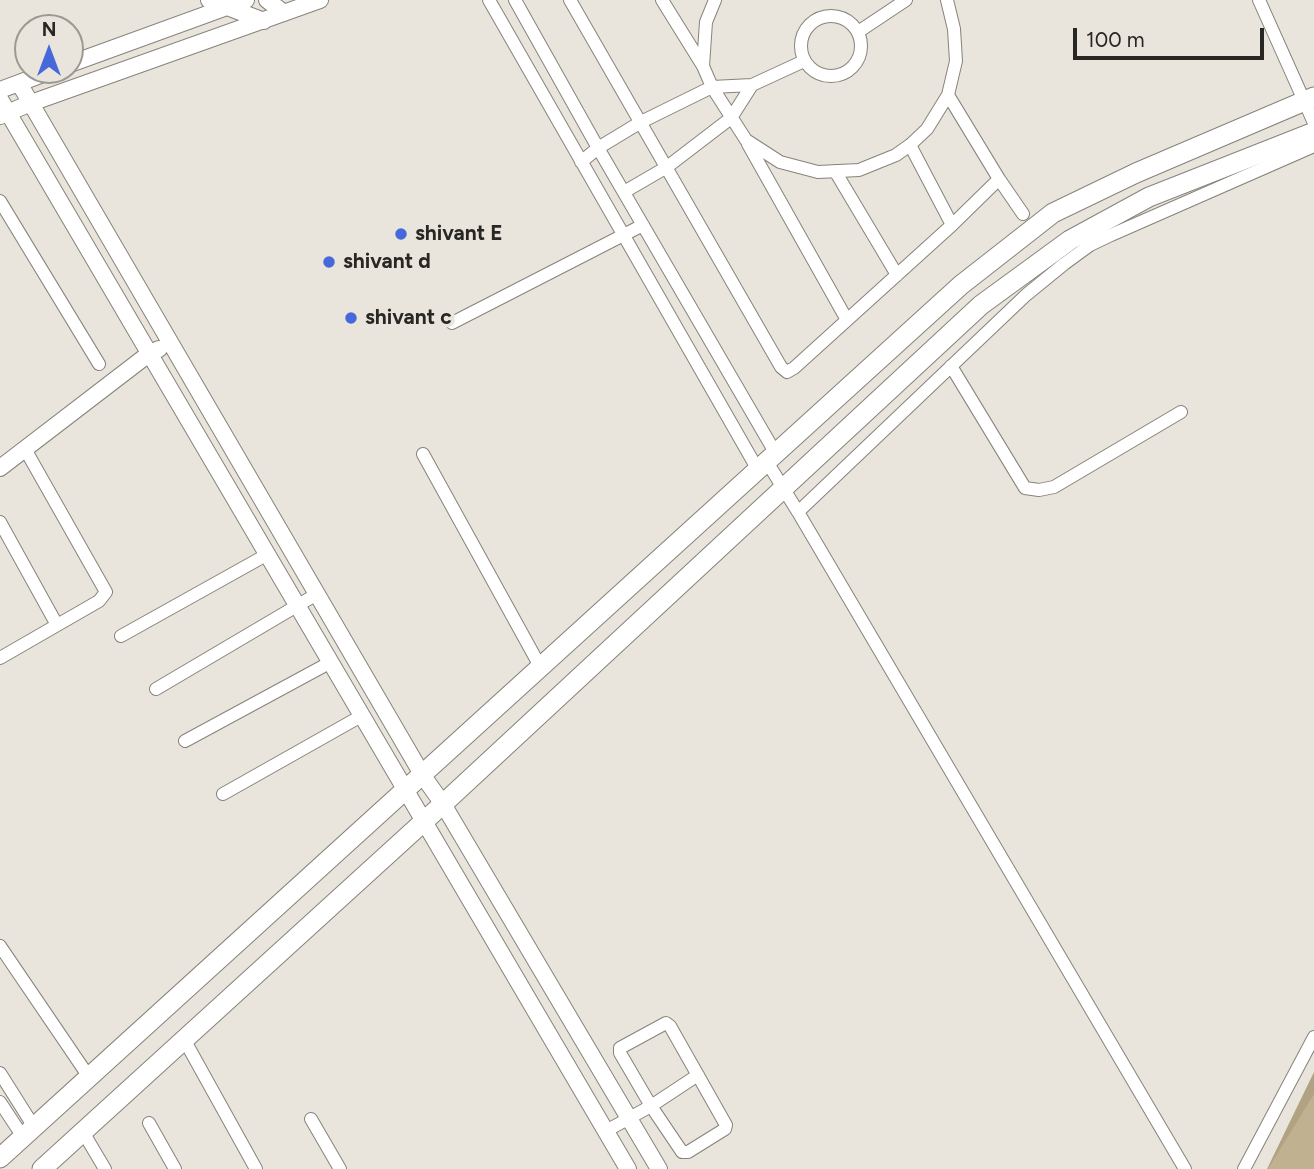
<!DOCTYPE html>
<html>
<head>
<meta charset="utf-8">
<style>
	body { margin:0 }
	#map { position:relative; width:1314px; height:1169px; overflow:hidden; background:#e9e5dc; font-family:Figtree,sans-serif }
	canvas { display:block }
	.north { position:absolute; left:14px; top:14px; width:70px; height:70px; box-sizing:border-box; background:#e9e5dc; border:2px solid #9c9992; border-radius:50%; rotate:0deg; font-size:19px; font-weight:700; line-height:28px; text-align:center; color:#282723 }
	.north::after { content:''; display:block; margin:auto; width:24px; height:32px; background:#4768db; clip-path:polygon(50% 0,100% 100%,50% 72%,0 100%) }
	.scale { position:absolute; left:1073px; top:28px; width:191px; height:32px; box-sizing:border-box; border:4px solid #282723; border-top:0; padding-left:9px; font-size:21px; line-height:24px; white-space:nowrap; color:#282723; -webkit-text-stroke:5px #e9e5dc; paint-order:stroke }
</style>
</head>
<body>
<div id="map">
<canvas width="1314" height="1169"></canvas>
<div class="north">N</div>
<div class="scale">100 m</div>
</div>
<script>
const ctx = document.querySelector('canvas').getContext('2d');
ctx.lineJoin = 'round';
function fill(path, color) { ctx.fillStyle = color; ctx.fill(path, 'evenodd'); }
const poly = rows => new Path2D(rows.map(r => 'M' + r).join(''));
function stroke(path, color, width, dash) { ctx.strokeStyle = color; ctx.lineWidth = width; ctx.lineCap = dash ? 'butt' : 'round'; ctx.setLineDash(dash || []); ctx.stroke(path); }
function label(font, color, halo, rows, align = 'center') {
  ctx.font = font + ' Figtree,sans-serif'; ctx.lineWidth = 7; ctx.setLineDash([]); ctx.textBaseline = 'middle'; ctx.strokeStyle = halo; ctx.fillStyle = color; for (const [text, x, y, turn = 0] of rows) {
    ctx.save(); ctx.translate(x, y); ctx.rotate((+turn || 0) * Math.PI / 180); ctx.textAlign = isNaN(turn) ? turn : align; if (halo) ctx.strokeText(text, 0, 0); ctx.fillText(text, 0, 0); ctx.restore();
  }
}
const forest = poly([
	[1314,1072,1314,1169,1267,1169]
]);
const water = poly([
	[1314,1094,1314,1169,1268,1169]
]);
const minor = poly([
	[489,0,758,470],
	[515,0,598,148,776,454],
	[570,0,781,367,787,372,794,368,952,225,999,179,948,95],
	[662,0,703,66],
	[715,0,706,22,703,66,712,87,746,140,780,162,818,172,859,170,896,155,910,145,927,129,948,95,956,61,954,29,947,0],
	[1259,0,1314,123],
	'801 46a30 30 0 1 1 60 0a30 30 0 1 1-60 0Z',
	[858,32,906,0],
	[748,144,847,320],
	[910,145,952,225],
	[581,162,598,148,641,122,712,87,752,85,804,61],
	[835,171,897,275],
	[999,179,1023,214],
	[624,192,667,167,731,118,752,85],
	[0,201,99,364],
	[452,323,643,225],
	[951,366,1025,488,1039,490,1054,487,1181,412],
	[423,454,541,668],
	[767,462,798,512,1185,1169],
	[798,512,1026,295,1064,264,1090,245,1111,235,1314,146],
	[0,522,57,625],
	[121,636,268,554],
	[0,658,99,601,106,592,25,449],
	[156,689,317,594],
	[185,741,331,662],
	[223,794,363,715],
	[0,946,89,1077],
	[185,1041,256,1169],
	[0,1073,34,1127],
	[0,1102,23,1137],
	[311,1119,340,1169],
	[149,1123,175,1169],
	[606,1131,651,1106,620,1053,620,1048,666,1023,670,1026,726,1125,725,1129,688,1152,682,1152,651,1106,698,1075],
	[83,1132,105,1169],
	[1244,1169,1314,1037]
]);
const tertiary = poly([
	[209,0,264,21],
	[267,0,284,13],
	[70,64,246,0],
	[19,83,423,776,443,804,659,1169],
	[0,90,54,70],
	[0,99,628,1169],
	[0,116,31,103,320,0],
	[0,468,150,353,159,349]
]);
const primary = poly([
	[0,1158,961,285,1053,213,1136,173,1314,97],
	[42,1169,443,804,981,305,1070,240,1149,197,1314,132]
]);
const markers = [
	[401,234,7,"#4768db"],
	[329,262,7,"#4768db"],
	[351,318,7,"#4768db"]
];
const poiNames = [
	["shivant E",415,234],
	["shivant d",343,262],
	["shivant c",365,318]
];
fill(forest, '#b1a381');
fill(water, '#c0b290');
stroke(minor, '#86837a', 14);
stroke(tertiary, '#86837a', 18);
stroke(primary, '#86837a', 21);
stroke(minor, '#fff', 12);
stroke(tertiary, '#fff', 16);
stroke(primary, '#fff', 19);
for (const [x, y, r, color] of markers) { const dot = new Path2D(); dot.arc(x, y, r, 0, 2 * Math.PI); ctx.fillStyle = color; ctx.fill(dot); stroke(dot, '#e9e5dc', 2.5); }
label('bold 21px', '#282723', '#e9e5dc', poiNames, 'left');
</script>
</body>
</html>
